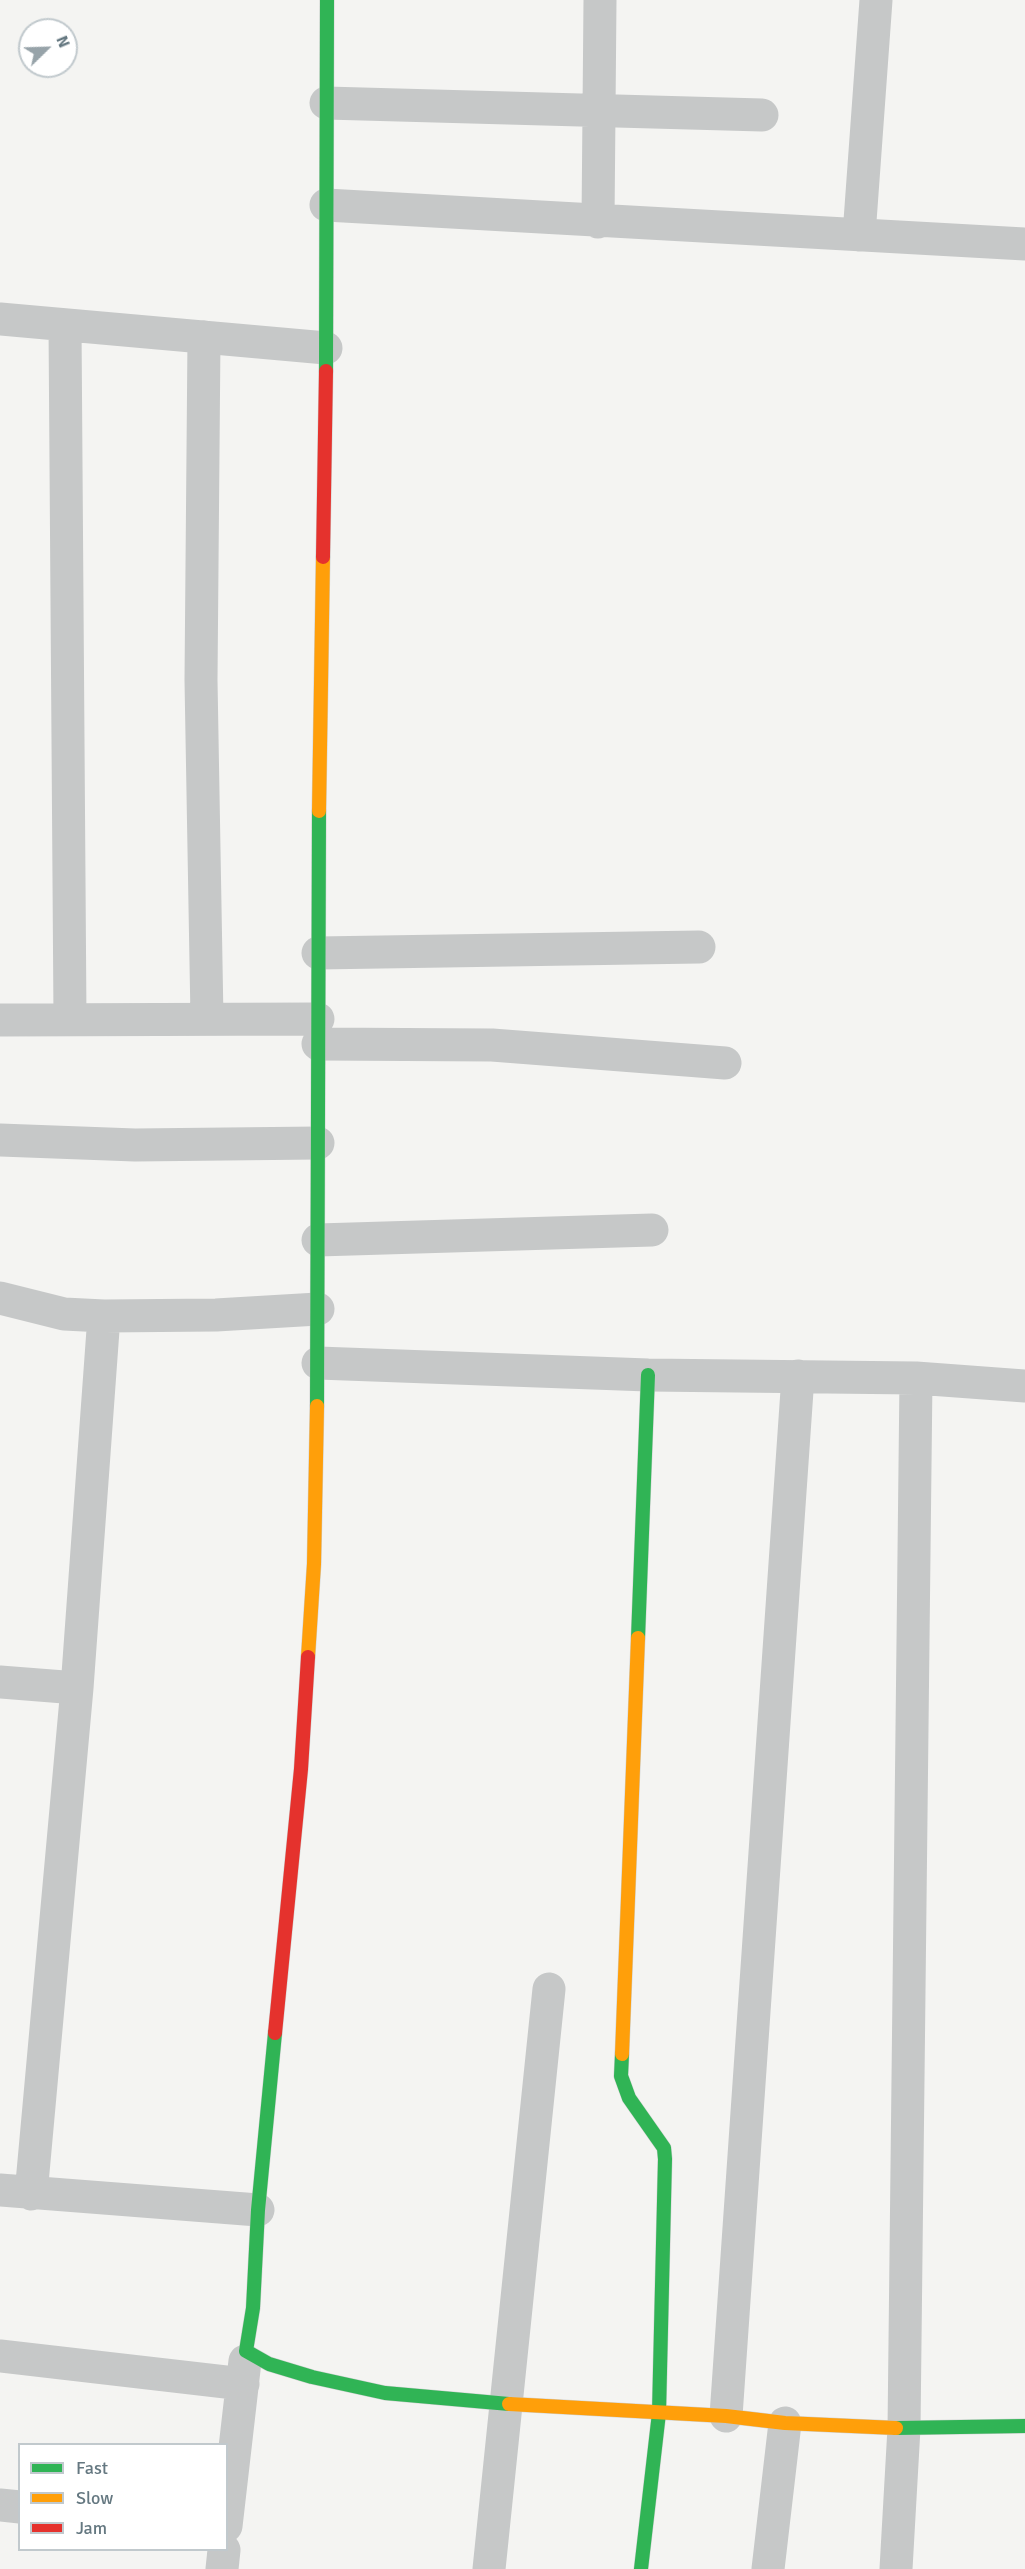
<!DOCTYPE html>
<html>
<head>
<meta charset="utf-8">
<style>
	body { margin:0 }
	#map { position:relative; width:1025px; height:2569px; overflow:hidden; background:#f4f4f2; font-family:Signika,sans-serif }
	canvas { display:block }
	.legend { position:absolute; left:18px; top:2443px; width:210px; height:108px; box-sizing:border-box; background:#fff; border:2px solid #c1c9cd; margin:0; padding:8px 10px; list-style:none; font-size:18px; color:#657881 }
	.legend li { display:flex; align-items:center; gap:12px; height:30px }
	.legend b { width:30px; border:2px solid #c1c9cd }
	.north { position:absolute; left:18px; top:18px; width:60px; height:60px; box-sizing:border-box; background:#fff; border:2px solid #c1c9cd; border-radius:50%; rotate:67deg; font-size:16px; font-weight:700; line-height:24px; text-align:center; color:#657881 }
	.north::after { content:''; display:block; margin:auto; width:21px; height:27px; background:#97a3a9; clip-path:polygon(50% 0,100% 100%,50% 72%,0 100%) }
</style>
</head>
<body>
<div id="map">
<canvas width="1025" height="2569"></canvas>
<ul class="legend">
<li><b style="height:8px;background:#30b455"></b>Fast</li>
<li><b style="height:8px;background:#ff9f0a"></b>Slow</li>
<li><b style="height:8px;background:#e5322d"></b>Jam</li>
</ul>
<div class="north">N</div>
</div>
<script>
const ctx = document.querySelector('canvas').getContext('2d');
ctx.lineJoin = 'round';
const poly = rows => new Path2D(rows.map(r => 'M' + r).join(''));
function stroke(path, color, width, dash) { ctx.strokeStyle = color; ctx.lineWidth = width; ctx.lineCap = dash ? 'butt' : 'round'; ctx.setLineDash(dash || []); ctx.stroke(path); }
const street = poly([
	[326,103,762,115],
	[326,205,1025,244],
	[598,222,600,0],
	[859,235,876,0],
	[0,319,326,348],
	[65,325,70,1019],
	[204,337,201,680,207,1019],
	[318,953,699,947],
	[0,1020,318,1019],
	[318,1044,492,1045,725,1063],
	[0,1140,135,1145,318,1143],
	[318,1240,652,1230],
	[0,1298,64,1314,104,1316,216,1315,318,1309],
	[318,1363,648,1375,916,1378,1025,1386],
	[0,1682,77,1688],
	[0,2190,258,2210],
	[31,2194,77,1688,104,1316],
	[0,2356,243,2384],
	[726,2416,798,1376],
	[0,2505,20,2507],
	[226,2526,245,2361],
	[222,2569,224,2550],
	[489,2569,549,1989],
	[768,2569,785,2423],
	[896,2569,904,2428,916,1378]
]);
const fast = poly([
	[326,371,327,0],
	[317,1406,319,811],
	[638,1638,648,1375],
	[275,2033,258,2210,253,2308,246,2351,269,2364,312,2377,385,2393,509,2404],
	[622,2054,621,2076,629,2098,664,2148,665,2159,659,2413,641,2569],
	[896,2428,1025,2426]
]);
const slow = poly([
	[319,811,323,557],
	[308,1657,314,1564,317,1406],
	[622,2054,638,1638],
	[509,2404,726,2416,785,2423,896,2428]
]);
const jam = poly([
	[323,557,326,371],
	[275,2033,301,1769,308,1657]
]);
stroke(fast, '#d0d2d2', 15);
stroke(slow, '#d0d2d2', 15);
stroke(jam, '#d0d2d2', 15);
stroke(street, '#c6c8c8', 33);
stroke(fast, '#30b455', 14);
stroke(slow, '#ff9f0a', 14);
stroke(jam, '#e5322d', 14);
</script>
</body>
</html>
